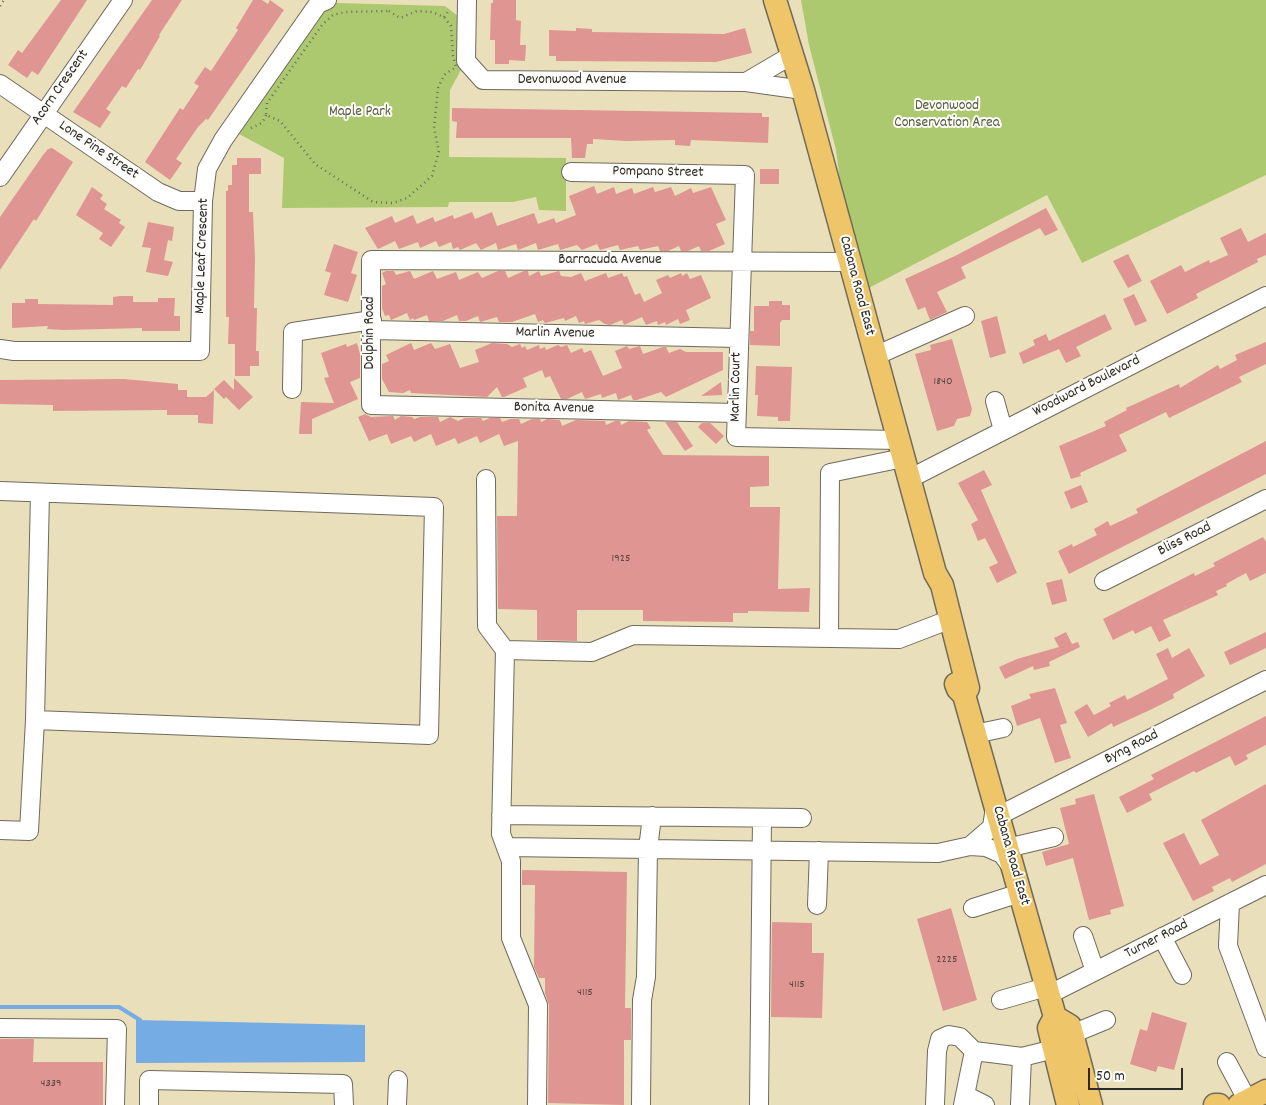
<!DOCTYPE html>
<html>
<head>
<meta charset="utf-8">
<style>
	body { margin:0 }
	#map { position:relative; width:1266px; height:1105px; overflow:hidden; background:#eadfbb; font-family:Dekko,sans-serif }
	canvas { display:block }
	.scale { position:absolute; left:1088px; top:1068px; width:95px; height:22px; box-sizing:border-box; border:2px solid #2b2b2b; border-top:0; padding-left:6px; font-size:15px; line-height:18px; white-space:nowrap; color:#2b2b2b; -webkit-text-stroke:4px #fdfcf7; paint-order:stroke }
</style>
</head>
<body>
<div id="map">
<canvas width="1266" height="1105"></canvas>
<div class="scale">50 m</div>
</div>
<script>
const ctx = document.querySelector('canvas').getContext('2d');
ctx.lineJoin = 'round';
function fill(path, color) { ctx.fillStyle = color; ctx.fill(path, 'evenodd'); }
const poly = rows => new Path2D(rows.map(r => 'M' + r).join(''));
function stroke(path, color, width, dash) { ctx.strokeStyle = color; ctx.lineWidth = width; ctx.lineCap = dash ? 'butt' : 'round'; ctx.setLineDash(dash || []); ctx.stroke(path); }
function label(font, color, halo, rows, align = 'center') {
  ctx.font = font + ' Dekko,sans-serif'; ctx.lineWidth = 4; ctx.setLineDash([]); ctx.textBaseline = 'middle'; ctx.strokeStyle = halo; ctx.fillStyle = color; for (const [text, x, y, turn = 0] of rows) {
    ctx.save(); ctx.translate(x, y); ctx.rotate((+turn || 0) * Math.PI / 180); ctx.textAlign = isNaN(turn) ? turn : align; if (halo) ctx.strokeText(text, 0, 0); ctx.fillText(text, 0, 0); ctx.restore();
  }
}
const green = poly([
	[801,0,1266,0,1266,175,1082,263,1047,195,863,291,845,221,836,150,809,45],
	[336,3,445,6,458,16,462,68,450,90,449,157,566,158,566,211,539,210,536,197,513,202,449,202,448,207,282,208,284,158,239,134,324,9]
]);
const water = poly([
	[136,1020,365,1025,365,1062,136,1063]
]);
const stream = poly([
	[0,1007,119,1007,140,1020]
]);
const building = poly([
	[61,0,87,0,38,75,32,71,27,78,8,65,18,50,22,53],
	[152,0,182,0,159,35,160,36,140,70,138,69,126,88,122,86,106,109,111,112,100,128,73,112],
	[253,0,262,0,268,4,270,0,284,10,208,120,206,119,198,127,176,159,182,163,170,180,145,162,180,108,183,110,199,86,194,83,205,67,211,71,238,30,236,28],
	[493,0,516,0,516,20,521,21,520,45,526,45,525,61,509,60,509,64,495,64,495,40,490,40,491,3,493,3],
	[576,28,592,29,592,32,724,34,745,28,752,53,716,62,556,61,556,56,549,56,549,30,576,31],
	[452,108,762,113,762,117,769,117,768,143,691,140,690,146,675,145,675,140,626,141,593,139,593,144,587,144,585,158,572,158,571,138,456,138,457,122,452,121],
	[52,148,73,162,36,221,34,219,0,270,0,217,43,155,48,149],
	[237,158,261,158,261,174,249,174,249,212,253,212,255,258,254,308,257,308,256,351,259,351,259,366,250,366,250,376,235,376,235,344,228,344,229,317,226,317,226,191,228,191,228,185,232,185,232,165,237,165],
	[760,169,779,169,779,184,760,184],
	[594,186,597,194,614,187,616,194,632,188,634,194,653,187,655,192,671,187,675,196,691,188,693,193,711,187,726,220,716,224,725,244,709,251,701,251,699,246,688,251,681,251,679,246,668,251,660,251,658,246,640,250,638,246,620,250,618,245,600,250,597,244,582,250,577,245,560,250,558,244,538,250,536,243,518,250,516,244,498,250,496,243,481,250,476,243,460,250,458,247,453,249,451,242,439,247,436,241,420,248,418,242,399,249,395,241,378,249,365,228,392,216,395,223,413,215,417,224,433,217,435,222,453,215,454,219,472,212,475,219,492,212,497,226,534,213,538,224,554,218,556,223,576,215,569,196],
	[92,187,103,195,100,199,107,204,104,209,121,220,119,223,125,227,111,247,99,239,103,233,76,215],
	[1046,208,1058,230,1045,236,1040,228,961,267,966,278,937,292,947,312,930,320,925,307,918,310,905,279,957,255],
	[148,222,174,227,172,241,168,240,164,260,173,262,168,276,146,272,151,248,142,247],
	[1241,228,1248,242,1266,233,1266,255,1257,259,1258,262,1196,294,1198,298,1167,314,1150,281,1181,265,1185,272,1209,260,1210,263,1228,255,1220,238],
	[334,244,358,252,351,273,357,275,348,302,324,295,331,273,325,271],
	[1128,254,1142,281,1128,288,1113,261],
	[386,271,394,271,396,275,410,271,414,279,433,271,437,279,456,272,459,280,478,272,482,278,498,271,505,271,508,278,524,271,528,271,529,276,539,271,541,276,559,271,561,276,571,277,581,273,585,281,606,273,608,278,622,273,624,277,627,276,635,295,640,293,644,302,662,293,656,280,668,275,670,278,681,273,682,276,687,273,690,279,701,275,711,298,686,310,690,320,680,324,678,319,666,325,665,322,658,325,657,321,646,325,642,317,624,325,622,320,610,325,605,324,599,320,585,324,584,321,579,323,576,316,565,321,564,318,545,323,543,320,538,322,535,314,512,322,499,322,497,317,480,322,478,316,466,321,459,321,457,315,443,321,429,321,427,315,414,320,413,318,410,320,407,313,391,320,389,315,385,316,382,308,382,286,386,284,382,273],
	[1134,294,1147,321,1135,326,1123,299],
	[120,296,133,296,133,302,158,302,158,298,175,298,174,316,180,316,180,331,142,331,142,328,64,330,47,329,48,326,12,328,12,303,25,303,25,299,38,299,38,304,113,305,113,297],
	[769,301,782,301,782,305,790,305,790,320,782,320,780,323,780,346,750,345,750,331,754,331,754,306,769,306],
	[1105,314,1112,329,1076,347,1081,356,1066,363,1059,349,1023,364,1019,353,1035,345,1033,340,1046,334,1049,341],
	[997,316,1006,353,990,358,981,321],
	[952,339,972,409,970,416,957,419,954,426,937,431,915,354,931,350,930,345],
	[1266,342,1266,364,1239,377,1242,382,1169,418,1166,412,1119,435,1127,451,1080,473,1081,476,1071,479,1059,446,1106,426,1104,422,1127,410,1126,408,1179,384,1180,388,1218,365,1220,369,1237,360,1235,355],
	[357,343,360,354,360,378,350,382,358,399,312,419,312,434,299,434,301,402,334,403,324,378,329,377,321,353,346,344,347,347],
	[411,343,414,350,431,343,435,349,450,344,460,368,479,362,475,350,492,343,507,344,512,347,520,344,522,348,525,346,527,350,539,345,540,349,545,347,546,350,558,345,561,347,567,345,571,353,582,348,584,353,591,350,603,376,622,368,615,351,627,346,629,349,640,346,643,354,663,347,666,347,669,353,680,349,686,352,723,352,723,370,666,397,661,392,637,400,633,400,631,395,618,400,616,393,602,398,601,394,585,399,582,392,567,399,561,399,550,376,545,378,542,370,523,378,527,387,504,397,502,397,497,387,487,397,411,393,410,390,403,393,389,392,382,379,382,364,389,361,386,355],
	[756,366,792,367,790,421,778,421,778,417,757,416,758,395,755,395],
	[234,378,253,397,239,410,226,397,224,399,214,389,224,380,234,390],
	[124,379,178,384,178,390,187,390,187,397,206,397,214,390,213,424,198,423,198,415,167,415,167,410,53,411,53,405,0,404,0,380],
	[721,382,722,395,701,396],
	[365,414,371,417,393,416,395,420,401,416,412,417,414,419,420,417,438,417,440,422,450,417,458,421,465,418,481,418,483,421,490,418,500,418,502,422,510,419,519,419,521,424,532,419,540,419,541,422,547,419,560,420,562,426,576,420,605,421,606,425,615,421,620,421,621,425,629,421,647,422,651,428,647,430,663,455,769,456,769,486,750,487,750,507,780,507,778,589,810,588,809,612,748,611,748,613,733,613,733,622,643,621,643,610,577,610,577,641,537,640,537,610,498,609,497,516,517,516,518,441,504,446,499,434,480,443,477,436,458,444,455,438,436,446,431,434,414,442,411,436,391,444,387,434,369,441,358,417],
	[665,422,677,422,693,446,685,451],
	[702,423,710,423,724,436,716,444,698,427],
	[1266,441,1266,474,1069,574,1058,551,1072,544,1073,547,1097,535,1094,529,1108,521,1110,526,1138,513,1136,509],
	[984,470,992,485,981,490,1017,573,997,583,989,567,998,563,985,538,978,541,971,524,978,520,958,483],
	[1081,485,1088,502,1071,509,1064,492],
	[1263,537,1266,542,1266,573,1250,581,1246,573,1226,584,1227,586,1216,591,1218,595,1163,620,1171,636,1159,642,1151,626,1135,634,1133,630,1113,640,1103,619,1194,573,1195,576,1215,566,1213,563],
	[1062,579,1067,601,1052,605,1046,583],
	[1066,632,1072,644,1078,642,1080,647,1049,662,1050,666,1034,670,1033,666,1005,679,999,667,1017,659,1059,647,1054,638],
	[1266,632,1266,648,1230,665,1224,652],
	[1168,648,1172,658,1189,648,1205,676,1173,694,1174,698,1150,710,1113,727,1112,723,1088,737,1074,712,1087,704,1094,715,1111,706,1109,703,1125,695,1127,700,1168,679,1156,654],
	[1055,688,1067,723,1060,725,1071,758,1055,763,1040,718,1017,726,1011,706,1031,698,1029,694],
	[1266,716,1266,745,1246,755,1248,759,1235,766,1230,756,1196,773,1194,771,1149,794,1152,800,1127,813,1119,797,1154,779,1151,775],
	[1266,784,1266,864,1232,882,1230,878,1212,887,1214,891,1193,901,1163,843,1184,833,1200,865,1219,855,1201,820],
	[1094,794,1124,906,1110,910,1111,914,1089,920,1073,858,1046,866,1042,852,1069,844,1060,808,1076,804,1075,799],
	[522,870,627,872,625,1008,631,1008,631,1040,624,1040,624,1105,548,1103,549,1005,545,993,545,978,539,978,534,967,535,885,522,885],
	[951,908,977,1000,943,1011,917,919],
	[772,922,812,923,812,953,824,953,822,1018,771,1017],
	[1152,1012,1187,1023,1174,1070,1158,1066,1156,1072,1130,1064,1140,1029,1147,1031],
	[0,1039,34,1039,33,1062,103,1062,103,1105,0,1105]
]);
const path = poly([
	[0,6,4,0],
	[389,11,400,18,417,11,432,12,444,17,451,26,453,56,456,67,444,75,438,88,434,128,439,151,432,176,407,198,393,203,373,202,315,164,280,121,266,115,267,103,322,25,333,15,345,12,389,11],
	[444,17,450,9],
	[251,128,262,123,266,115]
]);
const minor = poly([
	[467,0,466,61,483,80,746,82,803,90],
	[746,82,792,55],
	[0,84,158,192,179,201,203,201],
	[571,172,745,175,736,437,898,440],
	[0,177,123,0],
	[372,330,738,338],
	[0,349,14,351,200,351,203,201,207,169,223,140,318,4,327,0],
	[875,356,965,316],
	[292,389,293,332,372,320],
	[995,401,1003,430],
	[736,413,371,405,371,260,849,262],
	[486,479,487,626,505,650,592,652,633,635,899,639,951,619],
	[909,479,1266,296],
	[0,491,434,507,429,735,35,720,29,831,0,830],
	[1104,581,1266,499],
	[829,638,830,473,903,458],
	[505,650,501,834,511,861,511,938,538,1005,537,1105],
	[35,720,40,493],
	[975,734,1003,728],
	[501,815,802,818],
	[998,816,1266,680],
	[970,846,992,827,995,807],
	[506,847,938,853,970,846,986,847,1002,854,1013,869],
	[1007,848,1054,837],
	[1230,903,1228,946,1266,1048],
	[817,905,819,851],
	[973,908,1020,893],
	[1083,936,1095,971],
	[1162,937,1182,975],
	[1048,995,1266,885],
	[1001,1000,1046,987],
	[0,1028,117,1029,115,1105],
	[1072,1034,1106,1020],
	[1227,1062,1250,1105],
	[965,1095,985,1105],
	[149,1105,149,1080,343,1084,344,1105],
	[397,1105,398,1080],
	[641,1105,642,1000,646,977,648,849,652,816],
	[759,1105,762,818],
	[935,1105,937,1051,940,1039,949,1035,960,1037,974,1051],
	[963,1105,974,1051,1022,1057,1054,1049],
	[1020,1105,1022,1057]
]);
const major = poly([
	[775,0,803,90,935,573,942,585,968,688,964,695],
	[956,684,958,689,964,695,1055,1017,1070,1026,1091,1105],
	[1055,1017,1049,1028,1068,1105],
	[1215,1105,1219,1105],
	[1239,1105,1266,1091]
]);
const numberNames = [
	["1840",943,382],
	["1925",621,559],
	["2225",947,960],
	["4115",797,985],
	["4115",585,993],
	["4339",51,1084]
];
const streetNames = [
	["Devonwood Avenue",572,81],
	["Acorn Crescent",61,88,-55],
	["Lone Pine Street",98,151,34],
	["Pompano Street",658,173,1],
	["Maple Leaf Crescent",203,256,-88],
	["Barracuda Avenue",610,261],
	["Cabana Road East",856,286,75],
	["Dolphin Road",371,333,-90],
	["Marlin Avenue",555,334,1],
	["Marlin Court",737,387,-89],
	["Woodward Boulevard",1087,387,-27],
	["Bonita Avenue",554,409,1],
	["Bliss Road",1185,540,-27],
	["Byng Road",1132,748,-27],
	["Cabana Road East",1010,856,74],
	["Turner Road",1157,940,-27]
];
const parkNames = [
	["Devonwood",947,107],
	["Conservation Area",947,124],
	["Maple Park",360,113]
];
fill(green, '#adc96f');
fill(water, '#74ace3');
stroke(stream, '#74ace3', 4);
fill(building, '#df9591');
stroke(minor, '#6e6a5d', 20);
stroke(major, '#6e6a5d', 25);
stroke(path, '#6e6a5d', 2.5, [1, 4]);
stroke(minor, '#fff', 18);
stroke(major, '#eec569', 22);
label('12px', '#584644', null, numberNames);
label('15px', '#2b2b2b', '#fdfcf7', streetNames);
label('15px', '#525a3f', '#fdfcf7', parkNames);
</script>
</body>
</html>
